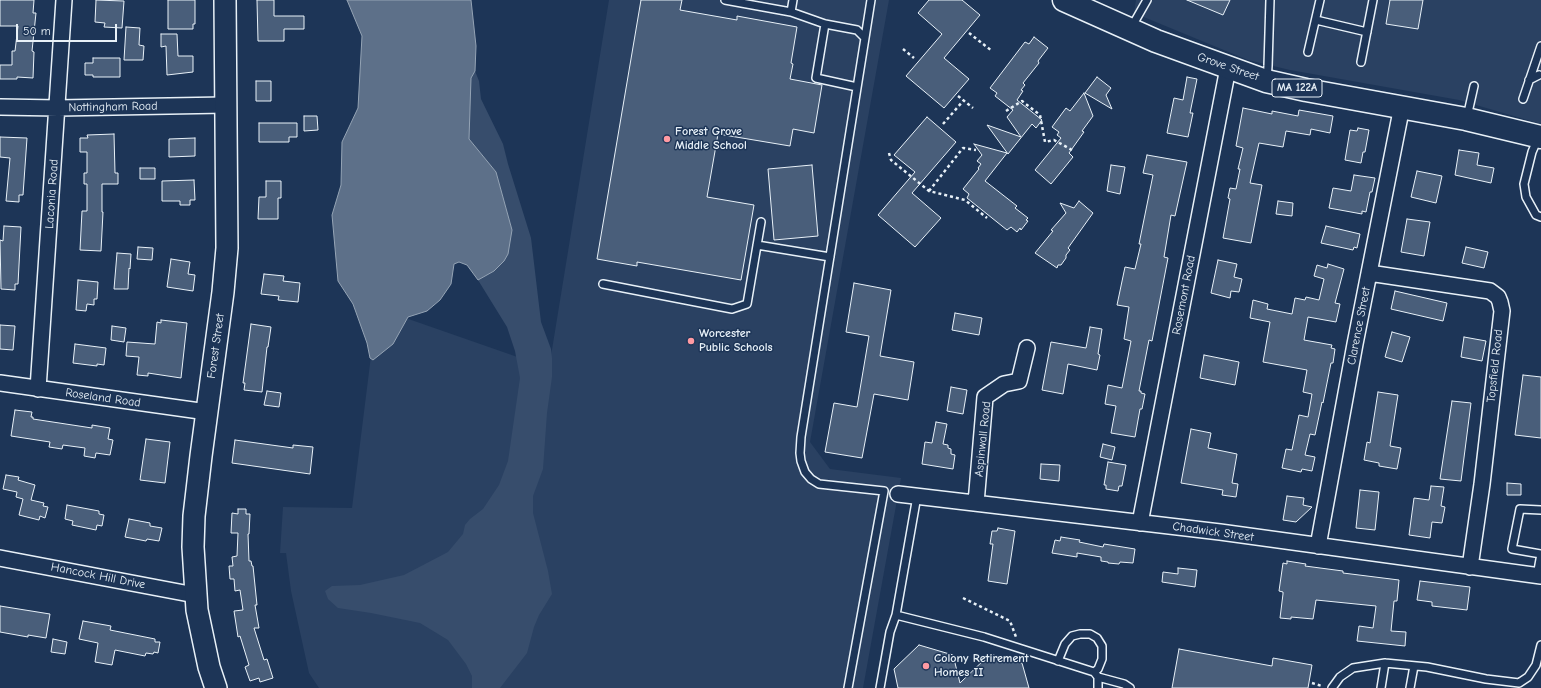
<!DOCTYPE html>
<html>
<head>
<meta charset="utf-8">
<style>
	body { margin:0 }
	#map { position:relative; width:1541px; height:688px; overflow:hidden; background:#1d3557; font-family:"Comic Neue",sans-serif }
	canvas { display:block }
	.scale { position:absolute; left:16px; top:24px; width:101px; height:18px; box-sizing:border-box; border:2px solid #e8f1f8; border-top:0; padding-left:5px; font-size:12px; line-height:14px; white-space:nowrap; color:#e8f1f8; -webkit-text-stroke:3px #1d3557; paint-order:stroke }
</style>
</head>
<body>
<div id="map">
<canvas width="1541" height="688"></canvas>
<div class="scale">50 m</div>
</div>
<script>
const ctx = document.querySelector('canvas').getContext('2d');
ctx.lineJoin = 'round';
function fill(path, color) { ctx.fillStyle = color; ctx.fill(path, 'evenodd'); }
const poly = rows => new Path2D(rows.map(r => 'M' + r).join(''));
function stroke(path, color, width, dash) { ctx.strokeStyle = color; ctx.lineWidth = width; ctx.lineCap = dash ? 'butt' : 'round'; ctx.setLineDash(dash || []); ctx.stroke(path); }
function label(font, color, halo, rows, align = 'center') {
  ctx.font = font + ' "Comic Neue",sans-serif'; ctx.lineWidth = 3; ctx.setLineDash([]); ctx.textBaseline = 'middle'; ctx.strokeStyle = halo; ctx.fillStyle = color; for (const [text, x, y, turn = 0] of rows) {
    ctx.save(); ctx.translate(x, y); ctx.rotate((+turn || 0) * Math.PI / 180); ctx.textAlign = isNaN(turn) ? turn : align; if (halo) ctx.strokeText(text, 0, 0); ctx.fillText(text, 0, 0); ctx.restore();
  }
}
const built = poly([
	[609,0,889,0,810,442,830,469,901,478,863,688,319,688,309,673,291,591,286,553,280,553,283,507,352,508,377,308,549,368],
	[1136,0,1541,0,1541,124,1459,100,1290,70,1248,60,1134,13]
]);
const green = poly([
	[475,71,479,81,481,99,503,144,508,164,531,238,541,322,551,349,552,358,552,377,547,413,543,469,533,496,533,513,548,571,552,594,539,615,534,627,527,653,500,688,472,688,472,676,466,664,448,640,420,623,371,613,338,608,328,599,325,591,332,586,360,585,404,575,448,552,463,534,465,525,470,519,483,509,499,485,508,461,520,378,515,351,507,327,478,280,494,271,512,230,496,172,469,139,471,78]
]);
const water = poly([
	[347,0,471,0,476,46,475,71,471,78,469,139,496,172,512,230,508,254,504,261,494,271,478,280,467,265,459,262,454,264,451,284,440,300,427,311,408,317,393,344,373,360,370,358,367,343,353,304,338,281,332,215,341,185,342,142,358,108,362,36,347,0]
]);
const building = poly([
	[0,0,34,0,33,13,36,13,32,51,34,52,33,78,17,77,17,79,0,79,0,65,12,65,12,51,15,51,18,26,0,26,0,0],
	[96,0,124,1,122,28,104,27,105,23,95,22,96,0],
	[168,0,195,0,195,24,193,24,193,29,168,29,168,0],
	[257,0,274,0,274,16,304,16,304,29,284,29,284,41,258,41,257,0],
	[641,0,682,0,680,10,737,20,737,16,797,27,791,63,793,64,790,79,822,85,814,133,793,129,790,146,718,134,707,197,754,205,741,280,637,262,637,266,597,259,641,0],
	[929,0,962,0,980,15,944,58,969,79,944,108,906,76,942,34,918,13,929,0],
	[1187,0,1230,0,1223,15,1187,0],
	[1390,0,1423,0,1418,29,1386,24,1390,0],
	[126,27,140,28,139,45,144,46,143,60,124,60,126,27],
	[161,34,177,34,178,56,193,56,193,72,167,75,166,46,161,47,161,34],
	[1034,37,1048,48,1038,61,1039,63,1023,83,1025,85,1021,90,1023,91,1017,100,1042,120,1036,128,1032,124,1008,154,987,125,1021,137,1007,117,1013,110,995,96,997,93,990,88,1025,42,1029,44,1034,37],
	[93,58,120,58,120,77,93,77,93,75,85,75,85,63,93,63,93,58],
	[1097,77,1111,88,1106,95,1112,109,1085,93,1097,77],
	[1187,77,1197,79,1190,113,1193,113,1188,137,1167,133,1174,98,1183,100,1187,77],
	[256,81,271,81,271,101,256,101,256,81],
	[1084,93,1093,116,1082,131,1084,132,1069,153,1073,157,1051,184,1035,170,1061,138,1057,135,1059,132,1052,127,1066,108,1070,111,1084,93],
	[1243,108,1272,114,1272,111,1298,116,1299,110,1333,116,1330,133,1311,129,1310,135,1286,131,1283,147,1259,143,1250,183,1262,185,1251,243,1223,238,1230,199,1228,198,1230,188,1236,189,1240,169,1238,169,1243,148,1236,146,1243,108],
	[304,116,317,116,318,130,304,131,304,116],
	[927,117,956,142,912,193,941,218,915,247,878,215,915,172,894,155,927,117],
	[259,123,297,123,297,137,289,137,289,142,259,142,259,123],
	[1358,128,1369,130,1365,152,1363,152,1361,163,1345,160,1350,130,1357,131,1358,128],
	[114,134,115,173,118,173,118,184,102,184,102,212,103,212,101,251,80,250,82,211,87,211,87,184,84,184,84,173,87,173,87,152,80,152,80,138,88,138,87,135,114,134],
	[0,137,27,138,23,195,19,195,19,202,6,201,10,158,0,157,0,137],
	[195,138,195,156,169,157,169,139,195,138],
	[974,144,1007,153,985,181,1017,206,1015,208,1028,218,1026,220,1028,221,1021,230,1020,228,1017,232,1011,227,1007,230,967,198,969,194,963,189,979,169,978,168,981,164,977,161,982,155,974,144],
	[1459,150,1479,153,1477,165,1494,168,1491,183,1455,175,1459,150],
	[1147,155,1187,162,1175,216,1171,215,1164,257,1168,258,1152,341,1149,340,1139,391,1141,391,1141,393,1145,394,1142,409,1140,409,1135,437,1111,433,1116,406,1105,404,1108,385,1122,388,1131,341,1124,339,1129,307,1117,305,1125,267,1135,269,1141,244,1139,244,1153,175,1143,173,1147,155],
	[812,165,818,236,774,240,768,169,812,165],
	[1111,165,1125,167,1120,194,1107,191,1111,165],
	[140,168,155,168,155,179,140,179,140,168],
	[1417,171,1442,176,1436,203,1411,197,1417,171],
	[1354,175,1375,178,1372,192,1370,192,1366,212,1362,211,1362,214,1329,208,1333,188,1351,191,1354,175],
	[194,180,195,200,190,200,190,205,180,205,180,201,162,201,162,181,194,180],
	[266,181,281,181,281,198,278,198,278,219,258,219,259,197,266,197,266,181],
	[1079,201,1093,213,1068,248,1070,250,1066,255,1066,258,1061,265,1058,265,1057,268,1035,253,1053,231,1051,230,1066,213,1060,203,1074,208,1079,201],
	[1278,201,1293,203,1292,216,1276,214,1278,201],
	[1407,219,1430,222,1424,256,1401,252,1407,219],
	[4,226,21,227,18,284,15,284,15,290,1,289,0,240,3,241,4,226],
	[1326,226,1360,234,1357,248,1354,247,1353,250,1321,243,1326,226],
	[138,247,153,248,152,260,137,259,138,247],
	[1466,247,1488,252,1484,268,1462,263,1466,247],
	[117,253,131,254,130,269,129,268,128,289,114,289,117,253],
	[171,259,190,262,188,274,195,275,193,291,167,287,171,259],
	[1218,260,1237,264,1234,277,1242,279,1239,292,1231,291,1230,298,1211,293,1218,260],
	[1328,264,1344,269,1335,303,1340,304,1336,322,1308,317,1304,340,1332,345,1331,348,1335,349,1333,363,1331,363,1323,403,1322,402,1315,435,1310,434,1305,455,1315,457,1312,471,1302,469,1301,472,1282,468,1286,449,1292,450,1299,415,1308,417,1312,394,1303,392,1307,370,1263,362,1270,322,1250,318,1253,300,1268,304,1267,309,1292,314,1295,298,1305,300,1306,297,1319,300,1324,279,1314,276,1317,265,1327,268,1328,264],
	[264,274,284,276,283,281,300,283,298,302,278,300,279,296,261,294,264,274],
	[78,280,98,282,97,299,94,299,94,305,87,304,86,311,76,310,78,280],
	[854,283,891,290,880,356,914,362,908,400,874,394,862,458,825,452,834,403,857,407,869,336,846,332,854,283],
	[1395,291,1447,303,1443,321,1391,309,1395,291],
	[955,313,982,318,979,335,952,330,955,313],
	[161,320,187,323,181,378,148,373,148,376,137,375,139,357,126,356,127,342,155,344,157,322,161,323,161,320],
	[251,324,271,327,268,347,267,347,262,392,244,390,245,383,243,383,251,324],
	[0,325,15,326,13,350,0,349,0,325],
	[112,326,126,328,124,342,111,340,112,326],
	[1090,327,1102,329,1098,354,1100,355,1097,370,1068,364,1063,394,1042,390,1051,342,1086,348,1090,327],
	[1392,332,1410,337,1402,362,1385,357,1392,332],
	[1464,337,1486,341,1482,361,1461,357,1464,337],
	[75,344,106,348,104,365,97,364,97,366,73,363,75,344],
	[1204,355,1239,362,1235,385,1200,378,1204,355],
	[1523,375,1541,377,1541,438,1515,435,1523,375],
	[951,387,967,390,963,414,947,411,951,387],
	[267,391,281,393,279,407,264,405,267,391],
	[1378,392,1398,395,1390,446,1401,448,1397,469,1379,466,1379,463,1364,460,1367,442,1370,443,1378,392],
	[1452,401,1471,403,1461,481,1440,479,1452,401],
	[15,410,32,412,31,417,33,417,33,419,92,428,92,425,110,428,108,439,113,440,110,455,96,453,95,458,84,456,85,448,63,445,62,449,49,447,50,442,11,436,15,410],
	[936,422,947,424,943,444,948,445,948,448,951,449,951,454,955,455,953,469,922,464,925,442,932,443,936,422],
	[1191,429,1211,433,1208,448,1237,454,1232,483,1238,484,1236,497,1222,495,1223,490,1181,483,1191,429],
	[146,439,170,442,165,483,140,480,146,439],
	[235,440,293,448,293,445,313,447,310,474,232,463,235,440],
	[1103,444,1115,447,1112,460,1100,457,1103,444],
	[1108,462,1126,465,1122,486,1119,486,1118,491,1106,489,1106,485,1104,485,1108,462],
	[1041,464,1060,465,1059,481,1040,479,1041,464],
	[6,475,19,477,18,480,35,485,31,500,44,503,43,506,48,507,45,518,40,516,39,520,19,515,23,499,16,497,17,492,3,489,6,475],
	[1507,483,1521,484,1521,495,1507,495,1507,483],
	[1431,486,1444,487,1441,506,1445,507,1442,523,1432,522,1430,538,1409,535,1414,498,1429,500,1431,486],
	[1360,490,1379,492,1375,530,1356,528,1360,490],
	[1287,496,1304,498,1303,505,1312,507,1296,522,1283,520,1287,496],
	[67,505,99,511,99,514,104,515,102,526,97,525,96,530,72,525,73,521,65,519,67,505],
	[238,509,246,509,246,514,250,514,249,534,248,534,249,561,251,561,252,566,253,566,257,605,255,605,259,628,254,628,264,660,267,659,273,678,260,682,259,678,250,681,245,667,249,665,240,636,238,637,234,611,243,610,240,590,235,591,234,579,230,579,229,566,233,566,232,557,237,556,238,533,231,533,232,513,238,514,238,509],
	[129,519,150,523,150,526,162,528,159,541,147,539,146,541,125,537,129,519],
	[998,528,1015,531,1007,584,988,581,993,544,990,544,992,531,997,531,998,528],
	[1061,537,1080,540,1079,542,1103,547,1104,544,1135,549,1133,563,1120,562,1119,564,1108,563,1108,562,1101,561,1101,557,1077,553,1077,557,1052,553,1055,540,1060,541,1061,537],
	[1287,561,1306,564,1305,566,1343,571,1343,573,1399,580,1397,601,1394,601,1391,631,1406,632,1405,646,1357,641,1359,626,1373,628,1376,606,1316,600,1313,619,1291,617,1291,619,1280,618,1283,594,1283,592,1279,591,1283,563,1287,564,1287,561],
	[1178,568,1197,570,1195,587,1162,582,1163,572,1178,574,1178,568],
	[1420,581,1470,587,1467,610,1432,606,1432,602,1417,600,1420,581],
	[0,606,50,614,46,638,28,635,28,637,0,632,0,606],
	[83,621,111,626,110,630,155,639,155,642,160,642,158,653,154,652,153,654,146,653,145,656,115,650,112,665,95,662,98,643,79,639,83,621],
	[53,639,67,642,65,654,51,652,53,639],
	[919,645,953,655,960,683,990,654,1022,663,1029,688,898,688,894,669,919,645],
	[1179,649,1272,666,1273,658,1312,665,1308,688,1172,688,1179,649]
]);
const path = poly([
	[969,33,992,51],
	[903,49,914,58],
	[958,96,973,108],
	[1006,111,1022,101,1040,115,1045,142,1054,140,1072,150],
	[943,124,964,100],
	[889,153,891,160,929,191,965,200,987,218],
	[929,191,963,148,976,150],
	[963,598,1010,621,1016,637],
	[1312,683,1322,686]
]);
const service = poly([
	[725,0,791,12,825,24,857,30,865,38,801,437,800,453,801,461,805,472,811,479,819,484,884,491,848,688],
	[791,12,793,0],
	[1316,20,1367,32],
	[825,24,816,78,857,87],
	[1131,28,1147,0],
	[865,38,871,0],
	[1308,52,1320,0],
	[1361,62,1373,0],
	[1267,80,1268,66,1270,0],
	[1529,80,1539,75],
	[1523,99,1541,46],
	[1467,117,1474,86],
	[1538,138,1532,152,1524,184,1526,197,1536,215,1541,217],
	[757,245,830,257],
	[603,284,732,309,747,304,761,222],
	[917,496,896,615,984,637,1094,672,1098,677,1098,688],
	[1541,554,1512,549,1520,509,1541,510],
	[1537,576,1541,554],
	[1058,661,1065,644,1072,636,1080,634,1090,634,1097,638,1102,646,1102,659,1098,669,1094,672],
	[1098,677,1124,684,1130,688],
	[880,688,890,632,896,615],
	[1332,688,1340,677,1353,668,1385,663,1427,667,1486,679,1519,683,1528,677,1536,665,1541,645],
	[1381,688,1385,663],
	[1410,688,1414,666]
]);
const minor = poly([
	[0,107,58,108,225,105],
	[1369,273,1490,291,1498,297,1500,302,1502,311,1482,484,1470,567],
	[0,383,207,412],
	[38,389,64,0],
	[898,494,1220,532,1541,576],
	[976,503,985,397,1004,384,1019,381,1027,348],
	[1140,523,1228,68],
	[1318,546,1355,344,1402,106],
	[0,558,195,595]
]);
const secondary = poly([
	[216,688,209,667,197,610,193,547,194,516,201,456,223,292,227,248,225,0]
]);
const primary = poly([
	[1064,0,1156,41,1266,81,1306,90,1466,119,1541,137]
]);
const markers = [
	[667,139,4,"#ff9aa2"],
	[691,341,4,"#ff9aa2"],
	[926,666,4,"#ff9aa2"]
];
const shields = [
	[1297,88,50]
];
const shieldNames = [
	["MA 122A",1297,88]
];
const streetNames = [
	["Grove Street",1228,67,19],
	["Nottingham Road",113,107,-1],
	["Laconia Road",52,194,-86],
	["Rosemont Road",1184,295,-79],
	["Clarence Street",1359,326,-79],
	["Forest Street",216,346,-82],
	["Topsfield Road",1495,366,-84],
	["Roseland Road",103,398,8],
	["Aspinwall Road",983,439,-84],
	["Chadwick Street",1213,532,8],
	["Hancock Hill Drive",98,576,11]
];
const poiNames = [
	["Forest Grove",675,132],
	["Middle School",675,146],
	["Worcester",699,334],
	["Public Schools",699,348],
	["Colony Retirement",934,659],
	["Homes II",934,673]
];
fill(built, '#2a4162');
fill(green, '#374d6c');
fill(water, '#5d7089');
stroke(water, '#95a4b5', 1);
fill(building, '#495e7a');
stroke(building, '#e8f1f8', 1);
stroke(service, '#e8f1f8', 10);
stroke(minor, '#e8f1f8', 18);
stroke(secondary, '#e8f1f8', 24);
stroke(primary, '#e8f1f8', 25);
stroke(path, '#e8f1f8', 2.5, [3, 3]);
stroke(service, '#1d3557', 7);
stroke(minor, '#1d3557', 15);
stroke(secondary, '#1d3557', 21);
stroke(primary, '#1d3557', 22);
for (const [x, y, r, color] of markers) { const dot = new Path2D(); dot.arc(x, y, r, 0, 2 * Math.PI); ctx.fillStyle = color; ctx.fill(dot); stroke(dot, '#1d3557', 1.5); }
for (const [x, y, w] of shields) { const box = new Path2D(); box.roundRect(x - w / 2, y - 9, w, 18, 3); ctx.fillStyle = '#1d3557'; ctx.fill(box); stroke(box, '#e8f1f8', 1); }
label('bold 11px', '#e8f1f8', null, shieldNames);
label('12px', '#e8f1f8', '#1d3557', streetNames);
label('bold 12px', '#e8f1f8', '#1d3557', poiNames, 'left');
</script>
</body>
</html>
